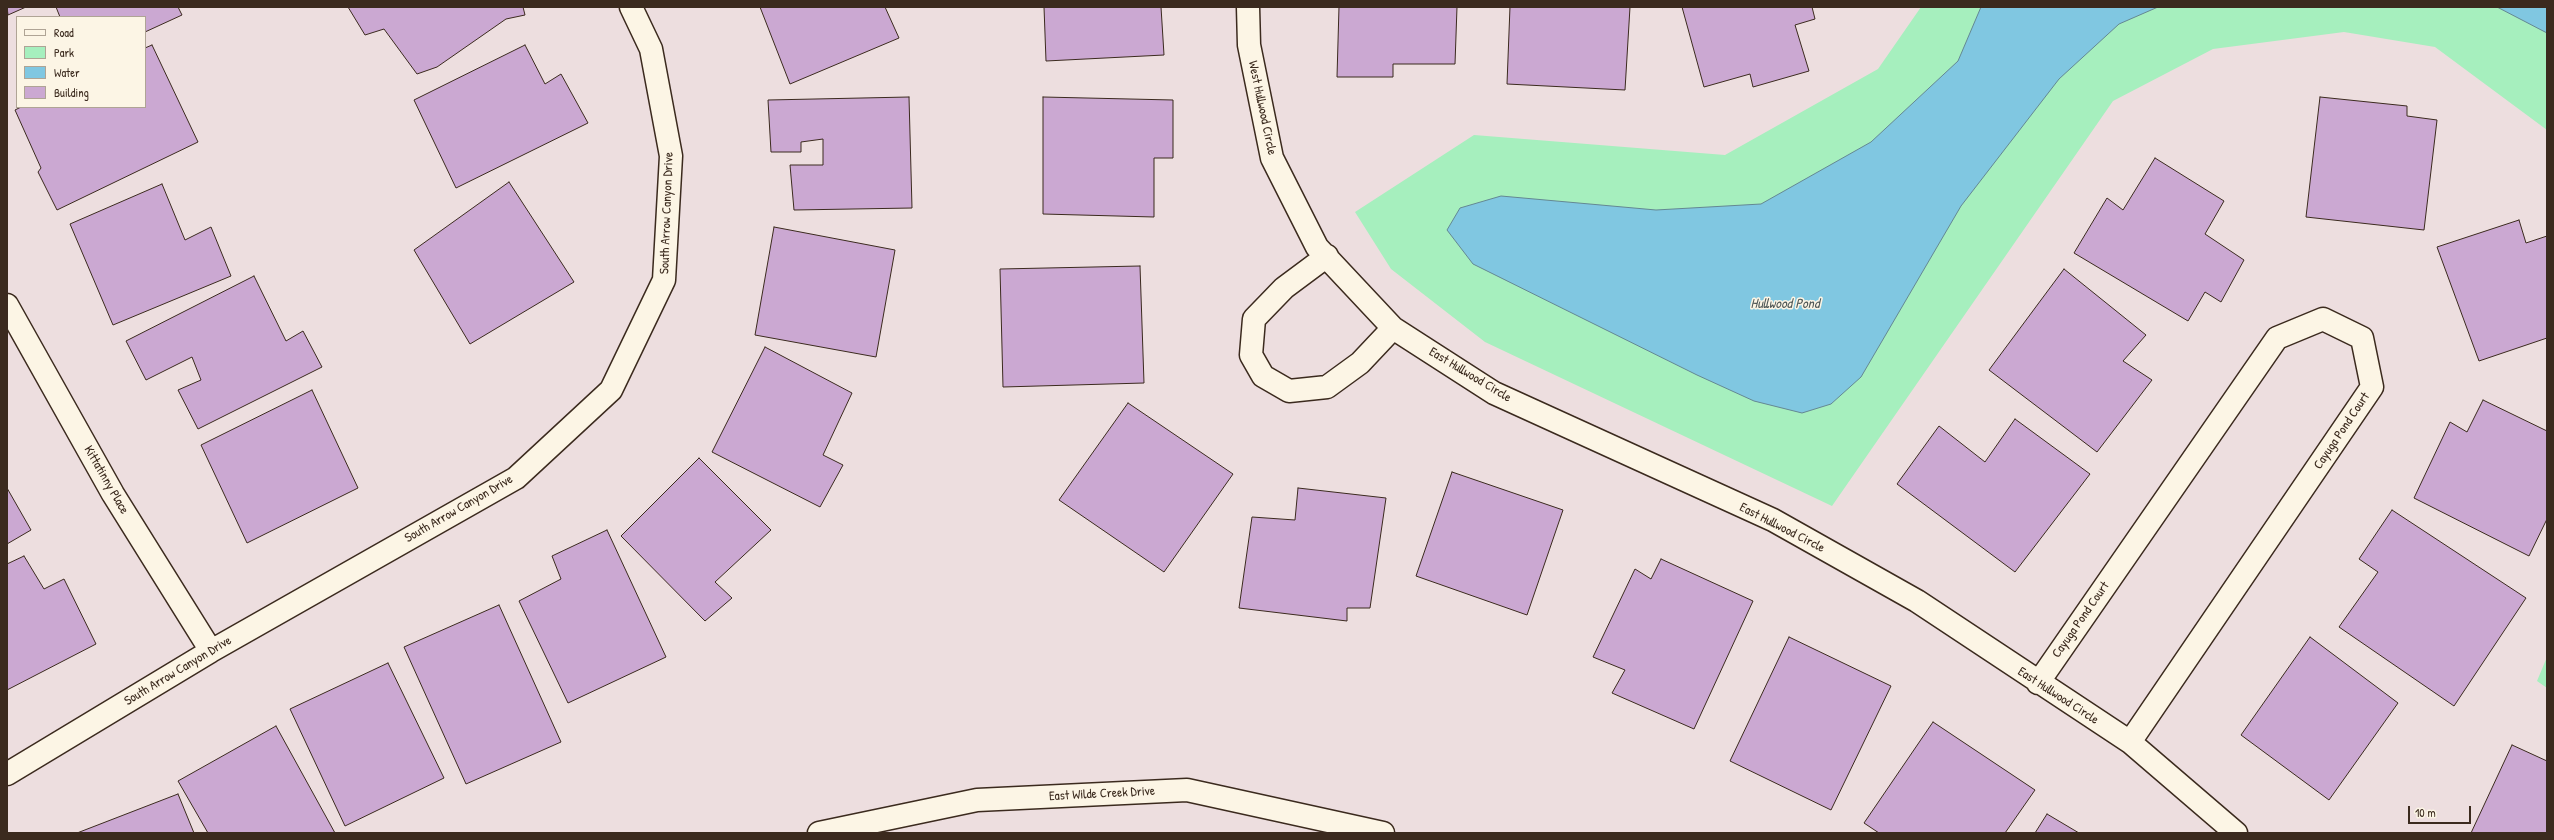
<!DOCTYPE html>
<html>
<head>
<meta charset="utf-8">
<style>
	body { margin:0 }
	#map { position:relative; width:2554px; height:840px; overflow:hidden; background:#eddedf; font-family:"Patrick Hand",sans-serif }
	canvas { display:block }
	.frame { position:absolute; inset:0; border:8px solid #3b2a1e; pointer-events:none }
	.legend { position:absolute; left:16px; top:16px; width:130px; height:92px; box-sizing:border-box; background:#fcf5e5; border:1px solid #afa495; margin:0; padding:5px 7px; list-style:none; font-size:12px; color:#3b2a1e }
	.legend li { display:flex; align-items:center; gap:8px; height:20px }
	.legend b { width:20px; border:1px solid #afa495 }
	.scale { position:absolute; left:2408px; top:806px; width:63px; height:18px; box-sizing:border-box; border:2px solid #3b2a1e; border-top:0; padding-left:5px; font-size:12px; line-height:14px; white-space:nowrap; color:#3b2a1e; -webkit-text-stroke:3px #fcf5e5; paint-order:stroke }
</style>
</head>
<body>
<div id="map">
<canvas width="2554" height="840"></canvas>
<div class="frame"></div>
<ul class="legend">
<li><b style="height:5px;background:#fcf5e5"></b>Road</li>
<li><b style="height:11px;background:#a6efbe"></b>Park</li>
<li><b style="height:11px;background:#80c7e1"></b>Water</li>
<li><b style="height:11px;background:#cba8d2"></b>Building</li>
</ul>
<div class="scale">10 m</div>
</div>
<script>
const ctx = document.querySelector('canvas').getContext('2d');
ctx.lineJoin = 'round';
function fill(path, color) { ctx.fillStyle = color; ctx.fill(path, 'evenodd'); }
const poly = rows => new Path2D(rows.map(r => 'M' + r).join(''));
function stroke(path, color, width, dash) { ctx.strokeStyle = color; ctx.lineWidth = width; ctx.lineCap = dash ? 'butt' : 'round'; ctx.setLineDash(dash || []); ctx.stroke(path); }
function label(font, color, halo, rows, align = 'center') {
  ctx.font = font + ' "Patrick Hand",sans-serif'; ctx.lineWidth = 3; ctx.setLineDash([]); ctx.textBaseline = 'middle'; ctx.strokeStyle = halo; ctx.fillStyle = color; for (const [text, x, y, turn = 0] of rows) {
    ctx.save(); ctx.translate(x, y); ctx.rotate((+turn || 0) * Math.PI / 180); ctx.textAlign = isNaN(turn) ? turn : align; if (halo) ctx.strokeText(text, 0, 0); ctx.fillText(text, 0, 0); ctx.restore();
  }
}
const green = poly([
	[1921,7,2547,7,2547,130,2435,47,2344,32,2213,49,2113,101,1832,506,1485,342,1391,269,1355,212,1474,135,1725,155,1878,69],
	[2547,657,2547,688,2537,681]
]);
const water = poly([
	[1981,7,2158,7,2119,24,2059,79,1961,206,1861,377,1831,404,1802,413,1754,401,1697,375,1473,264,1447,230,1460,208,1501,196,1656,210,1761,204,1871,142,1958,61,1981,7],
	[2497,7,2547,7,2547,33,2497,7]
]);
const building = poly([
	[7,7,26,7,8,15,7,7],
	[56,7,178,7,182,15,145,32,145,17,60,17,56,7],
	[348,7,523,7,525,15,506,19,437,67,417,74,384,29,365,35,348,7],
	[760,7,885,7,899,38,790,84,760,7],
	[1044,7,1161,7,1164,55,1046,61,1044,7],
	[1339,7,1457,7,1455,64,1393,64,1393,77,1337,77,1339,7],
	[1510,7,1630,7,1625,90,1507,84,1510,7],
	[1682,7,1812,7,1815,19,1795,25,1809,71,1753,87,1750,74,1704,87,1682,7],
	[152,45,198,142,57,210,38,172,41,168,15,110,21,107,145,107,145,48,152,45],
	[525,45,545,84,561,74,588,123,456,188,414,100,525,45],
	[909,97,912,208,794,210,790,165,823,165,823,139,801,142,801,152,771,152,768,100,909,97],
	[1043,97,1173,100,1173,158,1154,158,1154,217,1043,214,1043,97],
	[2320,97,2407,106,2407,116,2437,120,2424,230,2306,217,2320,97],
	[2155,158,2224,201,2205,234,2244,260,2221,302,2205,292,2188,321,2074,253,2107,198,2123,210,2155,158],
	[509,182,574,282,470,344,414,250,509,182],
	[162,184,185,240,211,227,231,276,113,325,70,224,162,184],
	[2519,220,2526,243,2547,236,2547,338,2479,361,2437,247,2519,220],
	[774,227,895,250,876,357,755,335,774,227],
	[1140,266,1144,383,1003,387,1000,269,1140,266],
	[2064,269,2146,335,2123,361,2152,380,2097,452,1989,370,2064,269],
	[254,276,286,341,303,331,322,367,198,429,178,390,201,380,192,357,146,380,126,341,254,276],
	[765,347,852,393,823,455,843,465,820,507,712,452,765,347],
	[312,390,358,488,247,543,201,445,312,390],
	[2483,400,2547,431,2547,519,2529,556,2414,498,2450,422,2467,432,2483,400],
	[1128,403,1233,474,1164,572,1059,500,1128,403],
	[2015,419,2090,474,2015,572,1897,484,1939,426,1985,462,2015,419],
	[699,458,771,530,715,582,732,598,705,621,621,536,699,458],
	[1452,472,1563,510,1527,615,1416,576,1452,472],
	[7,488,31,530,7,544,7,488],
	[1298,488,1386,498,1370,608,1347,608,1347,621,1239,608,1252,517,1295,520,1298,488],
	[2392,510,2526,598,2454,706,2339,627,2378,572,2359,559,2392,510],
	[607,530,666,657,568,703,519,601,561,579,552,556,607,530],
	[24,556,44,589,64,579,96,644,7,690,7,564,24,556],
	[1661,559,1753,601,1694,729,1612,693,1625,670,1593,657,1635,569,1651,579,1661,559],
	[499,605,561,742,466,784,404,647,499,605],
	[1789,637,1891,686,1831,810,1730,761,1789,637],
	[2310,637,2398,703,2329,800,2241,735,2310,637],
	[388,663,444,778,345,826,290,709,388,663],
	[1933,722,2035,790,2005,833,1879,833,1864,823,1933,722],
	[276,726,335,833,208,833,178,781,276,726],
	[2512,745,2547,761,2547,833,2471,833,2512,745],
	[178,794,194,833,77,833,178,794],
	[2047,814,2079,833,2035,833,2047,814]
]);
const minor = poly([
	[1248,7,1249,45,1272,158,1317,247,1393,328,1494,393,1773,520,1917,601,2130,742,2236,833],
	[1327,256,1284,288,1254,319,1251,355,1263,376,1289,391,1327,387,1360,363,1393,328],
	[7,305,113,494,211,651],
	[2038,683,2277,338,2323,319,2362,338,2372,387,2130,742],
	[7,774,211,651,516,478,611,390,664,280,671,156,651,49,631,7],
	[819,833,977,800,1187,790,1383,833]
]);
const streetNames = [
	["West Hullwood Circle",1262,108,78],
	["South Arrow Canyon Drive",667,213,-88],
	["East Hullwood Circle",1470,375,31],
	["Cayuga Pond Court",2342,431,-56],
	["Kittatinny Place",106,480,60],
	["South Arrow Canyon Drive",459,509,-30],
	["East Hullwood Circle",1782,528,27],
	["Cayuga Pond Court",2081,620,-55],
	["South Arrow Canyon Drive",178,671,-31],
	["East Hullwood Circle",2058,696,33],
	["East Wilde Creek Drive",1102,794,-3]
];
const waterNames = [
	["Hullwood Pond",1785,304]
];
fill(green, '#a6efbe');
fill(water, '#80c7e1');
stroke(water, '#648893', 1);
fill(building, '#cba8d2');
stroke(building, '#3b2a1e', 1);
stroke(minor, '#3b2a1e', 25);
stroke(minor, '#fcf5e5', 22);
label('13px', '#3b2a1e', '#fcf5e5', streetNames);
label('italic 14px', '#505958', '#fcf5e5', waterNames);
</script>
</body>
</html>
